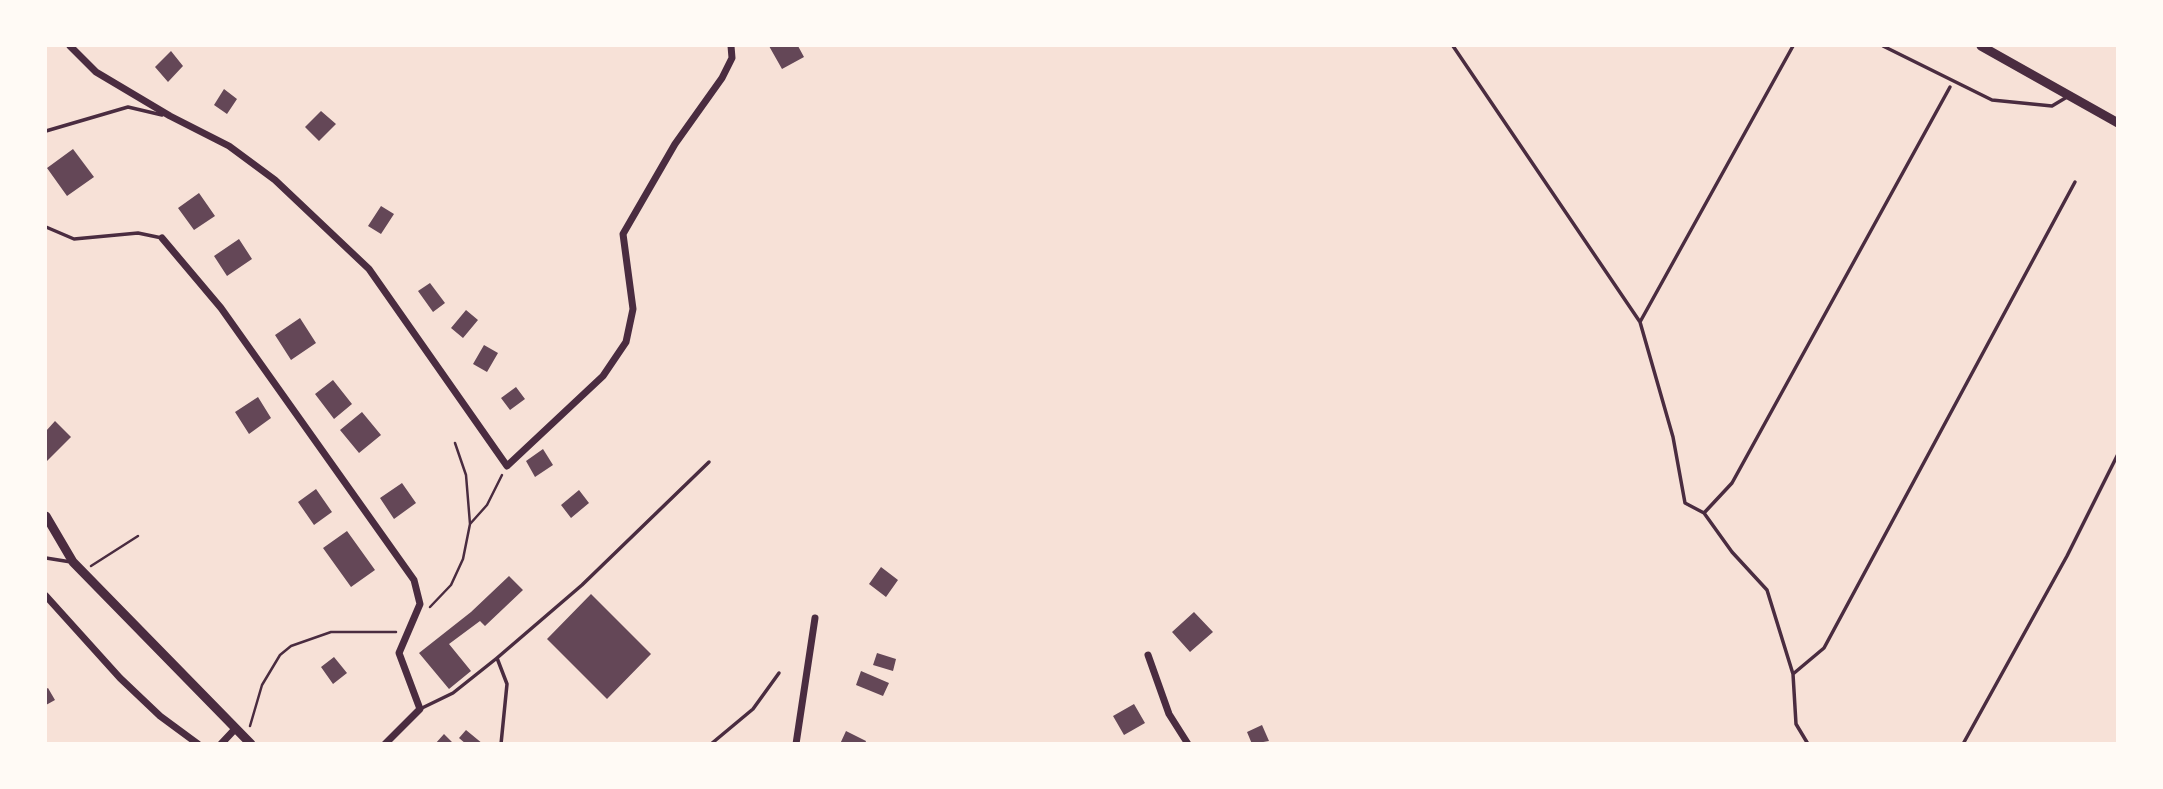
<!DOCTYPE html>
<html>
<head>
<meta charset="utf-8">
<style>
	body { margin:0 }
	#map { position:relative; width:2163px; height:789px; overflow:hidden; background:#f7e1d7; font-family:"Golos Text",sans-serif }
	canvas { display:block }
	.frame { position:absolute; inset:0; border:47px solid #fffaf5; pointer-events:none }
</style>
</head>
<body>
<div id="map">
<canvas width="2163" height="789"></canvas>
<div class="frame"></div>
</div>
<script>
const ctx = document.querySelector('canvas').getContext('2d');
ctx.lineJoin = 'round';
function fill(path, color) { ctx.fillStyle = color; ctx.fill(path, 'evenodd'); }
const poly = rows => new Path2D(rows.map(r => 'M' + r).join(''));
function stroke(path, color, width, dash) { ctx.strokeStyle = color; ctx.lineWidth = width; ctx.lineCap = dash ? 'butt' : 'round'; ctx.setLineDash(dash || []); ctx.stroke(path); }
const building = poly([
	[769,46,798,46,804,57,782,69],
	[171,51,183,66,168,82,155,67],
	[224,89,237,99,227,114,214,105],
	[321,111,336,124,319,141,305,127],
	[73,149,94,177,67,196,47,168],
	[199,193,215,216,194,230,178,208],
	[381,206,394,214,381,234,368,226],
	[239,239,252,259,227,276,214,256],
	[430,283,445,303,433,312,418,291],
	[466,310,478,320,463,338,451,328],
	[300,318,316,343,291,360,275,335],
	[484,345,498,353,487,372,473,364],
	[333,380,352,404,334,419,315,394],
	[516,387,525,399,510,410,501,398],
	[258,397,271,418,249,434,235,412],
	[362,412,381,435,359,453,340,430],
	[55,421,71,437,46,462,46,431],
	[543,449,553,465,535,477,526,461],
	[402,483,416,503,394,519,380,498],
	[316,489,332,512,314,525,298,502],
	[579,490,589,503,571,518,561,505],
	[347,531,375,570,351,587,323,548],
	[881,567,898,580,886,597,869,584],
	[509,576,523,590,485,626,480,621,449,644,471,671,449,689,419,653,471,612],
	[591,594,651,654,607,699,547,639],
	[1194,612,1213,632,1190,652,1172,632],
	[877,653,896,659,893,671,873,665],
	[334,657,347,673,333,684,321,667],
	[861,671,889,683,883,696,856,685],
	[48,688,55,700,46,705,46,689],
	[1134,704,1145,723,1124,735,1113,716],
	[1262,725,1269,741,1252,744,1247,732],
	[466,730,483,744,466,744,459,738],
	[846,731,866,741,865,744,840,744],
	[444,734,454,744,435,744]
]);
const path = poly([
	[455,443,466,475,470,524],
	[91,566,138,536],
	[430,607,451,585,463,559,470,524,487,505,502,475],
	[250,726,262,685,280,655,291,646,331,632,396,632]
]);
const service = poly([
	[1453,46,1640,322,1673,437,1685,503,1704,513,1732,552,1767,590,1793,674,1796,724,1808,744],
	[1883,46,1992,100,2052,106,2067,97],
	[46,131,128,107,162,115],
	[46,227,74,239,138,233,162,238],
	[1640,322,1793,46],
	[1704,513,1732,483,1950,87],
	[46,558,71,562],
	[497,658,507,684,501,744],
	[1793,674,1824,648,2075,182],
	[420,709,453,693,497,658,582,585,709,462],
	[711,744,753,709,779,673],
	[1963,744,2067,556,2118,454]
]);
const minor = poly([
	[70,46,96,72,170,116,229,146,275,180,369,269,507,466,603,376,626,342,633,309,623,234,675,144,722,78,732,58,731,46],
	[162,238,221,308,414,580,420,604,399,653,420,709,385,744],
	[46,596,120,678,160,716,198,744],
	[1148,655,1169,714,1188,744],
	[221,744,236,728],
	[796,744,815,618]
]);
const tertiary = poly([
	[1981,46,2118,123],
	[46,516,73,562,251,744]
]);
fill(building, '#644757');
stroke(path, '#4a2c40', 2.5);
stroke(service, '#4a2c40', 3.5);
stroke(minor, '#4a2c40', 7);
stroke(tertiary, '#4a2c40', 9);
</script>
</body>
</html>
